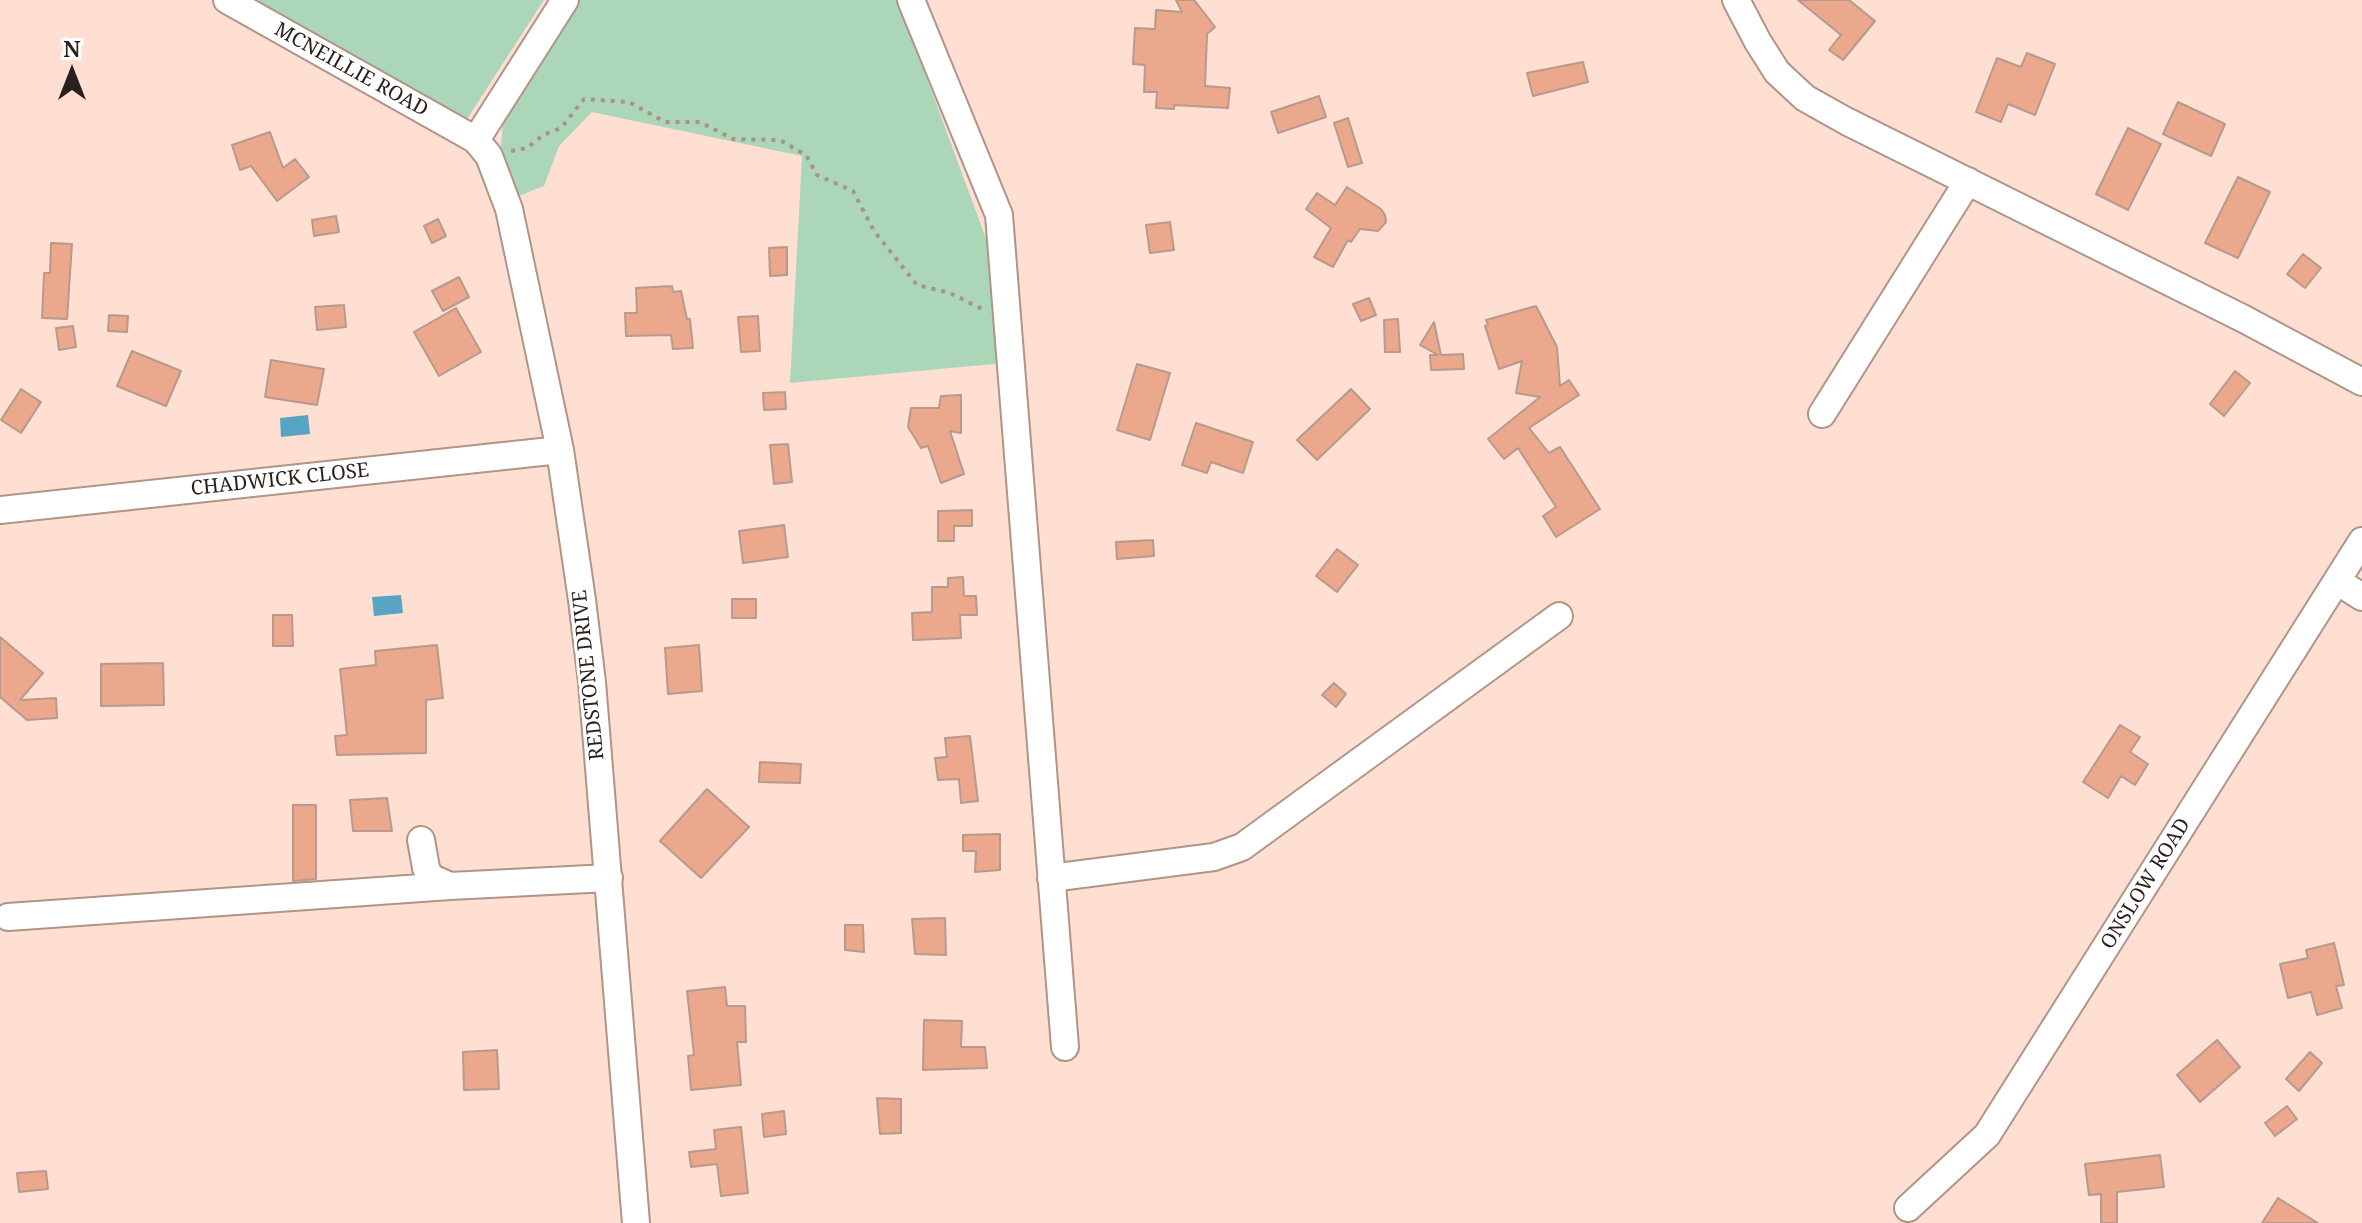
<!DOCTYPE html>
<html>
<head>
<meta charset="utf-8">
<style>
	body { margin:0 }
	#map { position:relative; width:2362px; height:1223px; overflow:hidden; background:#fedfd2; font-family:"Noto Serif",serif }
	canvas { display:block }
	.north { position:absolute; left:32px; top:32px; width:80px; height:80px; -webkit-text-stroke:6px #fff; paint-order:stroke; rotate:0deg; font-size:22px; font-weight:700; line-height:32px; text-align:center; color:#2a1f1a }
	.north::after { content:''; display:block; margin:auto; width:28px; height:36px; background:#2a1f1a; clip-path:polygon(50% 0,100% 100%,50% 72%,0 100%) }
</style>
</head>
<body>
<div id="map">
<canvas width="2362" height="1223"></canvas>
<div class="north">N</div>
</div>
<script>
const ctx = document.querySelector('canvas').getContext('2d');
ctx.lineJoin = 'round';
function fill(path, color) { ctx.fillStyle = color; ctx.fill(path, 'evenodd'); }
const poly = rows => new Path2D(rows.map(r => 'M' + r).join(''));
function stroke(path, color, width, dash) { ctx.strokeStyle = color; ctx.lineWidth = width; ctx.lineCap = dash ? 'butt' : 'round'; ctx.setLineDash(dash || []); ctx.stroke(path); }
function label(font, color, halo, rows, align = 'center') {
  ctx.font = font + ' "Noto Serif",serif'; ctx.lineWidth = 6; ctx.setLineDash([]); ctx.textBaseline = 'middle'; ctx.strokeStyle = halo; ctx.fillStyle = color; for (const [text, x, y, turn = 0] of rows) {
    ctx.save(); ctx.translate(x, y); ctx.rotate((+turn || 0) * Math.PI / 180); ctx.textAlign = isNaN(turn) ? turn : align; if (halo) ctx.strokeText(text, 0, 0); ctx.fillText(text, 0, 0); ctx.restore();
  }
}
const green = poly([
	[256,0,544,0,467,119],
	[579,0,898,0,991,252,1004,363,790,383,802,156,592,112,559,146,544,186,521,195,512,190,501,146,503,122]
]);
const water = poly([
	[308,415,310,434,281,437,280,418],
	[401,595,403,613,374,616,372,597]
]);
const building = poly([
	[1176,0,1194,0,1215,27,1207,34,1205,86,1230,88,1228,108,1174,105,1174,109,1156,108,1157,92,1144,92,1145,65,1133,64,1135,28,1155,29,1156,10,1182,12,1176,0],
	[1798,0,1849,0,1875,21,1843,60,1829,50,1841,35,1798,0],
	[2027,53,2055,64,2035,115,2008,104,2001,122,1976,112,1997,58,2021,67,2027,53],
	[1583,62,1588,82,1533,96,1527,73,1583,62],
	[1319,96,1326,117,1278,133,1271,112,1319,96],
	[2178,102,2225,124,2211,156,2163,134,2178,102],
	[1348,118,1362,163,1348,167,1334,123,1348,118],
	[2128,128,2161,144,2128,210,2096,194,2128,128],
	[270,132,283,168,295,159,309,177,277,201,251,166,240,170,232,145,270,132],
	[2238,177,2270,192,2238,258,2205,243,2238,177],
	[1347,187,1381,209,1385,215,1386,222,1378,231,1360,229,1351,242,1348,240,1333,267,1314,257,1331,228,1306,209,1317,193,1335,205,1347,187],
	[336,216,339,232,314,236,312,220,336,216],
	[438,219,446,236,432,243,424,226,438,219],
	[1170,222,1174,250,1150,253,1146,225,1170,222],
	[51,243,72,244,67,319,42,318,44,273,50,273,51,243],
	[787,247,787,275,770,276,769,248,787,247],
	[2303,254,2321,268,2305,288,2287,274,2303,254],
	[459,277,469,297,443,311,432,291,459,277],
	[672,286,673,292,681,291,687,319,690,319,693,348,673,349,671,335,626,336,625,313,637,313,636,288,672,286],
	[1369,298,1376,315,1361,321,1353,304,1369,298],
	[344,305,346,327,317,330,315,307,344,305],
	[1536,306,1557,347,1560,386,1569,380,1579,395,1529,428,1549,453,1560,447,1600,509,1556,537,1543,516,1556,507,1518,448,1504,459,1488,439,1540,397,1516,393,1522,361,1499,369,1485,326,1488,325,1486,320,1536,306],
	[456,308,481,352,439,376,414,332,456,308],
	[109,315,128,316,127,332,108,331,109,315],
	[758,316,760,351,741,352,738,317,758,316],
	[1398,319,1400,352,1385,352,1384,320,1398,319],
	[1434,322,1441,355,1463,354,1464,369,1431,370,1430,355,1438,355,1420,345,1434,322],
	[73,326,76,347,59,350,56,328,73,326],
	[132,351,181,371,166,406,117,386,132,351],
	[271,360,324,369,317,405,265,397,271,360],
	[1137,364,1170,373,1150,440,1117,430,1137,364],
	[2235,371,2250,383,2224,416,2210,404,2235,371],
	[21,389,41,402,21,433,1,420,21,389],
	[1351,389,1370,409,1317,460,1297,440,1351,389],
	[785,392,786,409,764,410,763,393,785,392],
	[961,395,961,433,950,431,964,474,941,483,928,446,921,448,908,427,911,408,939,408,941,396,961,395],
	[1196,423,1253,442,1243,473,1211,462,1207,473,1182,465,1196,423],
	[788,444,792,482,774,484,770,445,788,444],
	[972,510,972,526,954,526,954,541,938,541,938,511,972,510],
	[784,525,788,557,743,563,739,531,784,525],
	[1153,540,1154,556,1117,559,1116,542,1153,540],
	[1337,549,1358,565,1337,592,1316,576,1337,549],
	[963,577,964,596,976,596,977,615,960,615,961,638,913,640,912,613,932,612,932,587,948,587,948,578,963,577],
	[732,599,756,599,756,618,732,618,732,599],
	[273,615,292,615,293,646,273,646,273,615],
	[0,637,43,673,20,700,56,698,57,718,27,720,0,697,0,637],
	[437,645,443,698,426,700,426,753,337,755,335,736,347,735,340,669,376,665,375,651,437,645],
	[699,645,702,691,668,694,665,648,699,645],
	[163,663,164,705,101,706,101,664,163,663],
	[1334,683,1346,694,1336,707,1322,695,1334,683],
	[2120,725,2140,737,2130,752,2148,764,2135,785,2121,776,2108,798,2083,782,2120,725],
	[970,736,978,801,961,803,959,779,938,780,935,758,947,757,945,738,970,736],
	[760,762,801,764,800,783,759,782,760,762],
	[707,789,749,827,701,878,660,841,707,789],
	[387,798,392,831,353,831,350,800,387,798],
	[293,805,316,805,316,879,293,881,293,805],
	[1000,834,1000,870,975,872,976,851,963,851,963,835,1000,834],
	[945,918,946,955,915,954,912,919,945,918],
	[845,925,863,925,864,952,845,950,845,925],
	[2334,943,2344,985,2336,986,2342,1008,2317,1015,2311,992,2288,998,2280,964,2308,958,2306,950,2334,943],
	[725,987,727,1006,745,1006,746,1042,737,1042,741,1085,691,1090,688,1056,694,1055,687,991,725,987],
	[924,1020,962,1021,961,1047,985,1047,987,1068,923,1070,924,1020],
	[2217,1040,2240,1067,2200,1102,2177,1075,2217,1040],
	[497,1050,499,1089,464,1090,463,1052,497,1050],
	[2310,1052,2322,1063,2299,1091,2286,1079,2310,1052],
	[877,1098,901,1099,901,1133,880,1134,877,1098],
	[2287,1106,2297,1119,2275,1136,2265,1123,2287,1106],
	[784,1111,786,1134,764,1137,762,1114,784,1111],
	[741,1127,748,1193,721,1196,717,1164,691,1167,689,1152,716,1149,714,1130,741,1127],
	[2160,1155,2164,1187,2117,1192,2117,1223,2101,1223,2101,1194,2089,1195,2085,1164,2160,1155],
	[46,1171,48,1189,19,1192,17,1173,46,1171],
	[2278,1198,2318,1223,2262,1223,2278,1198]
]);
const path = poly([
	[511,151,527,148,543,135,561,128,584,99,629,102,665,122,700,122,733,139,780,140,806,155,817,175,853,191,874,231,917,285,950,293,986,311]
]);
const minor = poly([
	[227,0,476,140,489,156,509,209,560,450,582,600,592,682,636,1223],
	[911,0,999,215,1065,1047],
	[1736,0,1758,42,1777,72,1805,98,1846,121,2244,319,2362,382],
	[476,140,565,0],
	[1822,414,1968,181],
	[0,510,560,450],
	[2337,581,2362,597],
	[421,840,426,868,430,877,450,886,609,878],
	[1051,878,1214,857,1242,847,1559,616],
	[8,917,450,886],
	[1908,1208,1987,1135,2362,541]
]);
const streetNames = [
	["MCNEILLIE ROAD",351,70,29],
	["CHADWICK CLOSE",280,480,-6],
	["REDSTONE DRIVE",589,675,-96],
	["ONSLOW ROAD",2146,884,-58]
];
fill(green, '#abd6b7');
fill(water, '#58a4c4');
fill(building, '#eba88c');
stroke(building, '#b79a8d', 2);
stroke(minor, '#b19488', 30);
stroke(path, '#a99288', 4, [4, 6]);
stroke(minor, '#fff', 26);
label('20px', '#2a1f1a', '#fff', streetNames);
</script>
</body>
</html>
